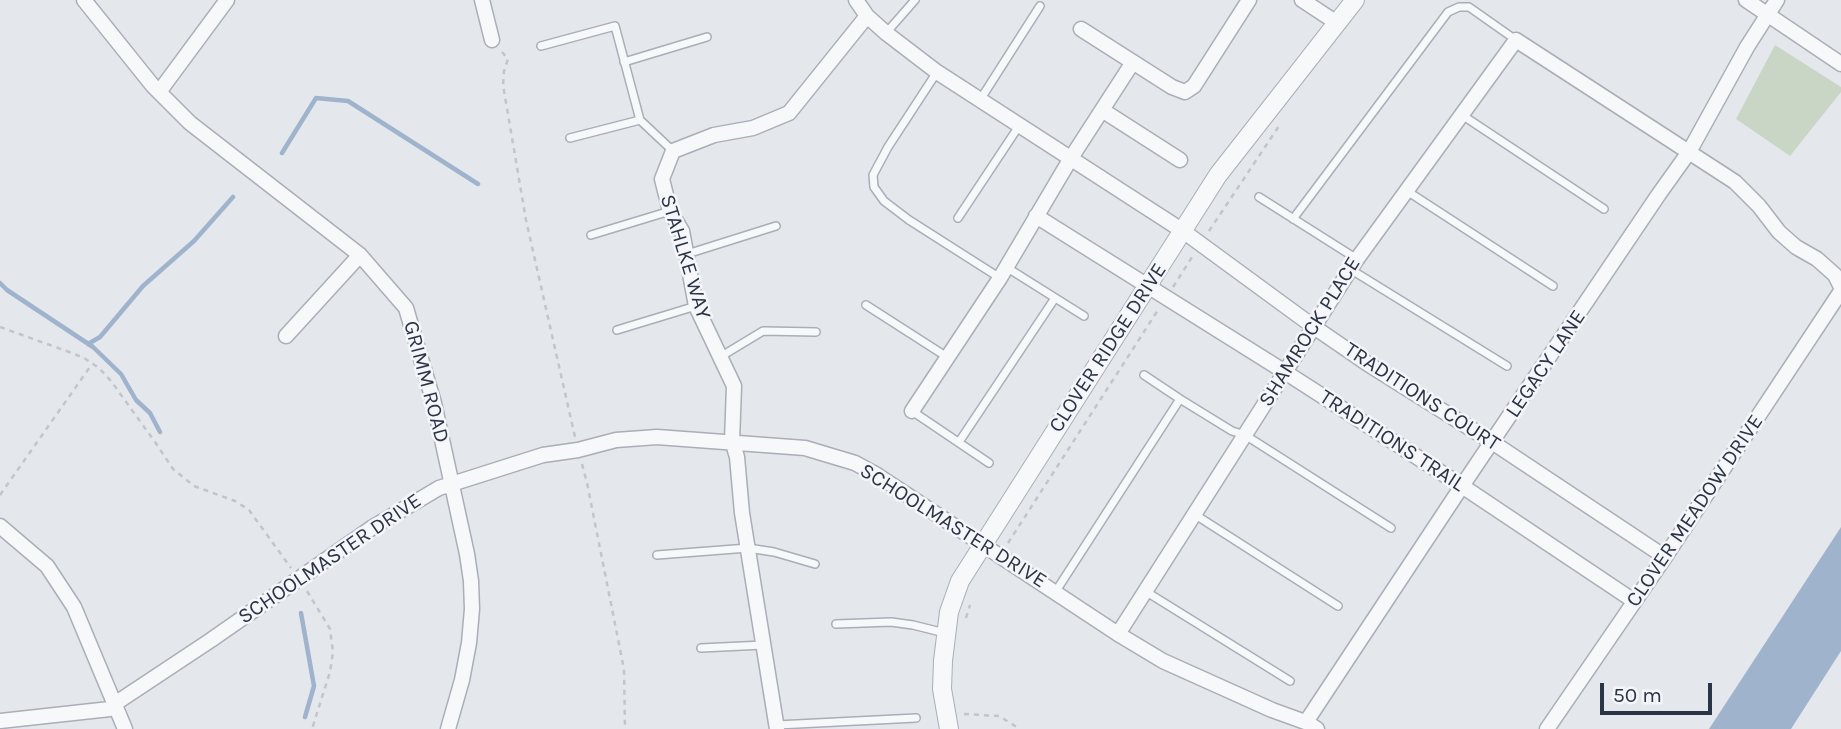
<!DOCTYPE html>
<html>
<head>
<meta charset="utf-8">
<style>
	body { margin:0 }
	#map { position:relative; width:1841px; height:729px; overflow:hidden; background:#e4e7ec; font-family:Karla,sans-serif }
	canvas { display:block }
	.scale { position:absolute; left:1600px; top:683px; width:112px; height:32px; box-sizing:border-box; border:4px solid #2b3445; border-top:0; padding-left:9px; font-size:21px; line-height:24px; white-space:nowrap; color:#2b3445; -webkit-text-stroke:5px #f4f6f9; paint-order:stroke }
</style>
</head>
<body>
<div id="map">
<canvas width="1841" height="729"></canvas>
<div class="scale">50 m</div>
</div>
<script>
const ctx = document.querySelector('canvas').getContext('2d');
ctx.lineJoin = 'round';
function fill(path, color) { ctx.fillStyle = color; ctx.fill(path, 'evenodd'); }
const poly = rows => new Path2D(rows.map(r => 'M' + r).join(''));
function stroke(path, color, width, dash) { ctx.strokeStyle = color; ctx.lineWidth = width; ctx.lineCap = dash ? 'butt' : 'round'; ctx.setLineDash(dash || []); ctx.stroke(path); }
function label(font, color, halo, rows, align = 'center') {
  ctx.font = font + ' Karla,sans-serif'; ctx.lineWidth = 5; ctx.setLineDash([]); ctx.textBaseline = 'middle'; ctx.strokeStyle = halo; ctx.fillStyle = color; for (const [text, x, y, turn = 0] of rows) {
    ctx.save(); ctx.translate(x, y); ctx.rotate((+turn || 0) * Math.PI / 180); ctx.textAlign = isNaN(turn) ? turn : align; if (halo) ctx.strokeText(text, 0, 0); ctx.fillText(text, 0, 0); ctx.restore();
  }
}
const green = poly([
	[1775,45,1841,87,1841,92,1790,156,1736,119]
]);
const water = poly([
	[1841,527,1841,651,1791,729,1709,729]
]);
const stream = poly([
	[282,153,316,98,348,101,478,184],
	[0,283,7,290,93,347,121,374,136,400,150,413,160,432],
	[88,344,100,337,143,286,194,241,233,197],
	[301,613,314,686,305,717]
]);
const path = poly([
	[502,52,508,59,504,71,503,85,526,220,575,437],
	[1209,231,1279,126],
	[1173,287,1194,254],
	[0,327,72,353,84,358,99,368,111,381,155,442,173,469,194,486,235,501,249,510,291,568],
	[582,464,587,483,624,669,625,729],
	[0,495,92,364],
	[1008,543,1158,310],
	[307,591,330,629,333,652,330,672,312,729],
	[966,618,970,605],
	[964,714,999,716,1020,729]
]);
const service = poly([
	[886,33,915,0],
	[541,46,615,26,640,120],
	[624,62,707,37],
	[937,72,888,147,873,175,874,187,884,201,909,220,1000,278],
	[980,100,1040,6],
	[1462,115,1604,209],
	[570,138,640,120,673,151],
	[1407,191,1553,286],
	[1259,197,1357,259],
	[958,218,1019,126],
	[1293,219,1448,12,1459,7,1469,7,1516,40],
	[591,235,670,211],
	[687,254,776,226],
	[1006,267,1084,316],
	[1350,269,1507,366],
	[866,305,947,357],
	[617,330,696,306],
	[720,357,763,331,816,332],
	[1144,375,1180,399,1232,431,1245,435,1391,528],
	[912,411,989,463],
	[959,442,1055,298],
	[1194,514,1338,606],
	[657,555,748,548,774,552,815,564],
	[1056,591,1180,399],
	[1145,591,1290,681],
	[836,624,891,622,913,625,945,633],
	[701,648,763,645],
	[777,725,916,718]
]);
const minor = poly([
	[84,0,153,86,190,123,360,255,406,308,434,403,467,554,471,581,472,609,469,643,462,680,448,729],
	[482,0,492,40],
	[856,0,867,16,886,33,937,72,1183,231,1314,327,1368,364,1492,442,1665,557],
	[1302,0,1337,23],
	[1746,0,1841,64],
	[1081,29,1172,87,1185,92,1194,86,1249,0],
	[159,92,227,0],
	[1102,110,1180,160],
	[1036,216,1285,372,1462,486,1634,601],
	[286,336,360,255],
	[912,411,1000,278,1071,158,1133,62],
	[0,526,47,566,74,607,125,729],
	[1118,634,1357,259,1516,40,1735,182,1759,206,1779,232,1796,247,1817,259,1835,275,1841,287],
	[0,721,110,709,113,705,211,640,373,527,439,488,543,455,578,450,616,440,657,437,805,448,855,463,877,475,1118,634,1163,661,1272,710,1308,723,1317,729],
	[1306,722,1462,486,1659,194,1689,152,1747,47,1777,0],
	[777,729,742,513,737,457,732,441,734,386,696,306,682,231,670,211,662,179,673,151,714,135,753,128,789,113,867,16],
	[1547,729,1665,557,1841,291]
]);
const tertiary = poly([
	[949,729,942,689,943,661,949,612,960,581,1218,175,1355,0]
]);
const streetNames = [
	["STAHLKE WAY",685,257,73],
	["SHAMROCK PLACE",1310,332,-58],
	["CLOVER RIDGE DRIVE",1108,348,-57],
	["LEGACY LANE",1546,364,-56],
	["GRIMM ROAD",426,382,75],
	["TRADITIONS COURT",1422,397,33],
	["TRADITIONS TRAIL",1392,441,33],
	["CLOVER MEADOW DRIVE",1695,511,-56],
	["SCHOOLMASTER DRIVE",953,526,32],
	["SCHOOLMASTER DRIVE",330,559,-34]
];
fill(green, '#c9d6c5');
fill(water, '#9fb4cc');
stroke(stream, '#9fb4cc', 4.5);
stroke(service, '#a9aeb7', 10);
stroke(minor, '#a9aeb7', 17);
stroke(tertiary, '#a9aeb7', 20);
stroke(path, '#c2c5cb', 2.5, [5, 5]);
stroke(service, '#f7f8fa', 7);
stroke(minor, '#f7f8fa', 14);
stroke(tertiary, '#f7f8fa', 18);
label('21px', '#2b3445', '#f4f6f9', streetNames);
</script>
</body>
</html>
